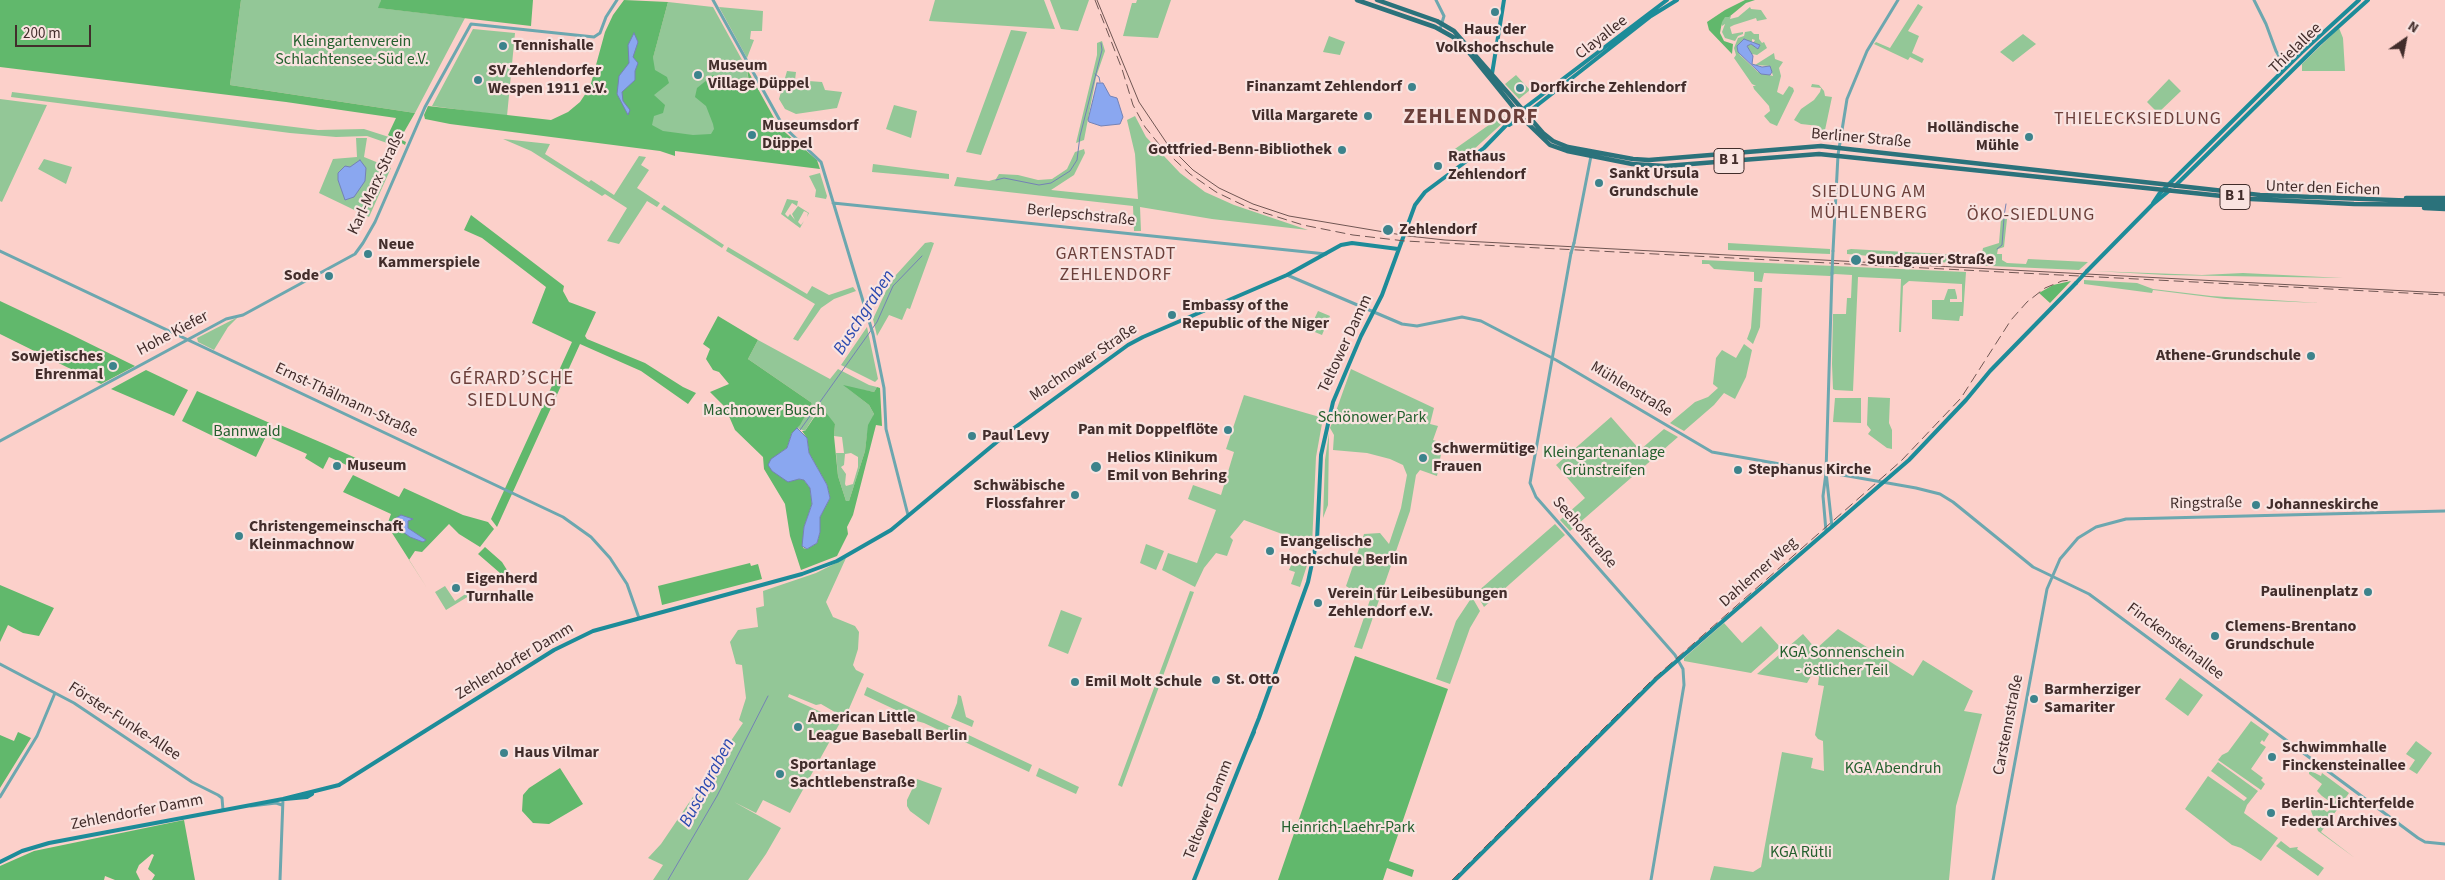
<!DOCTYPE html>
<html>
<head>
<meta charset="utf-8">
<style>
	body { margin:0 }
	#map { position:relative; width:2445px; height:880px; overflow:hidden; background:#fcd0ca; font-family:"Source Sans 3",sans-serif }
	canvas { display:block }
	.north { position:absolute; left:2380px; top:15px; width:50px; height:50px; -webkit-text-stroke:4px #f9e3e0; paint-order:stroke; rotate:33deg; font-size:14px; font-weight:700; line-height:20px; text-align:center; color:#422d2b }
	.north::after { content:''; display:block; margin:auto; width:18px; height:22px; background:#422d2b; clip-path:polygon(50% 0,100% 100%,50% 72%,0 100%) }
	.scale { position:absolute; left:15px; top:25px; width:76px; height:22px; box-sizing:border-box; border:2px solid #422d2b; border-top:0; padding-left:6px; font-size:15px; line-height:18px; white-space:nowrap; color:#422d2b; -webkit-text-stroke:4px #f9e3e0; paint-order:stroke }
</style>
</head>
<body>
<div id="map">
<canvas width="2445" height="880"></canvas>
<div class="north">N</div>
<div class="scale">200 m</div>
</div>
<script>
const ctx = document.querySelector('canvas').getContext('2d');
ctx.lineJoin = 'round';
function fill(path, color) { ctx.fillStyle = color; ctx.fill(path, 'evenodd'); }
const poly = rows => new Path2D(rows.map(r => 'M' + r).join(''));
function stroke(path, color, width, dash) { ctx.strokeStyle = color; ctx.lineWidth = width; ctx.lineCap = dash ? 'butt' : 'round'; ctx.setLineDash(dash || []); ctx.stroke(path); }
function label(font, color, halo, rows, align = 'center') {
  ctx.font = font + ' "Source Sans 3",sans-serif'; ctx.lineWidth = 4.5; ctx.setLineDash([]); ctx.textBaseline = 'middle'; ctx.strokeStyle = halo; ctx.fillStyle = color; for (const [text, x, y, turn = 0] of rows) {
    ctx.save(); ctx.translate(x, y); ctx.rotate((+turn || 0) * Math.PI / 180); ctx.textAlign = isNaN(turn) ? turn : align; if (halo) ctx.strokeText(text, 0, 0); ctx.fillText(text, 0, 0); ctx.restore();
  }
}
const green = poly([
	[241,0,381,0,379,8,465,18,415,113,230,85],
	[935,0,1044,0,1055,29,929,21],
	[1050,0,1089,0,1078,31,1061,29],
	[1137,0,1171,0,1158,38,1123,36,1132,3,1136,3],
	[668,2,713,7,747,69,756,149,643,135,647,80],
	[1918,4,1923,7,1908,31,1919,36,1912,53,1924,59,1922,63,1910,57,1908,60,1874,44,1876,42,1890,48],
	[719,7,763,11,762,31,751,31,750,39,754,40,747,58],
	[1750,7,1751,9,1761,10,1767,19,1757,21,1756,18,1734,25,1730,27,1732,34,1743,32,1743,34,1738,36,1735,41,1725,38,1722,32,1725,24,1722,26,1721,23,1724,17,1731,16,1730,19,1738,17],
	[2339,28,2343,38,2345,71,2302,71,2302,64],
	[473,29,515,33,507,116,432,106],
	[1011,30,1027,32,981,155,966,152],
	[1751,31,1754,34,1759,34,1759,39,1762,43,1764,42,1767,48,1757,55,1752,54,1747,48,1748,45,1753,45,1757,48,1760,46,1753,43,1755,40,1752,39,1752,42,1743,40,1737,48,1740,55,1758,72,1773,76,1770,66,1755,65,1774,53,1775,59,1783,62,1779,68,1781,76,1777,92,1783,95,1789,86,1793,88,1794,91,1777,126,1770,123,1764,116,1770,111,1769,106,1754,89,1753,86,1756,86,1752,84,1734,58,1736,55,1734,48,1738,38,1744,36,1745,32],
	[2023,34,2036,44,2013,62,2000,52],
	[1329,36,1345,42,1340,55,1323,52],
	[1102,41,1105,51,1096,77,1084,140,1076,143,1097,55,1097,43],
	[787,71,796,72,795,80,822,82,825,90,842,92,837,108,796,114,785,109,779,99],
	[1516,75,1530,90,1519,99,1505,84],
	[2169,79,2181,91,2158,113,2147,102],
	[1812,84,1819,85,1824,91,1825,96,1832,97,1825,130,1819,130,1819,126,1801,124,1794,120,1801,109,1814,100,1820,92,1821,88,1811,87],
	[12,92,318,130,364,129,389,137,387,143,367,136,336,137,290,133,11,97],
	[0,99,47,105,2,202,0,201],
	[894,105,917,111,911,138,886,129],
	[1503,115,1506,120,1460,162,1452,151],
	[1135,116,1146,137,1180,173,1205,192,1234,205,1308,230,1212,219,1140,207,1141,231,1134,231,1133,206,954,186,957,177,989,181,996,179,999,174,1018,175,1038,180,1052,179,1067,169,1075,152,1084,149,1085,153,1074,175,1051,190,1138,199,1135,154,1127,120],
	[356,138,367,138,364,157,391,168,369,217,319,193,333,159,357,157],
	[503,139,550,144,545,154,589,182,591,180,614,195,639,156,646,157,641,165,649,170,637,188,660,203,657,207,647,201,619,244,607,241,627,208,605,194,602,196,531,151],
	[44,159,72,167,66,184,38,169],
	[873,164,949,174,949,179,872,172],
	[820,173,827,196,826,199,815,197,816,190,809,176],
	[787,199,798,201,797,206,792,203,785,214,788,217,790,214,795,220,792,214,798,206,809,213,807,217,808,213,804,211,798,222,801,225,804,221,800,228,781,214],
	[664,205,724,245,722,248,661,209],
	[2001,219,2007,219,2004,247,1998,249,1997,254,2002,254,2002,260,2007,263,2026,264,2028,259,2088,262,2079,270,1969,265,1969,257,1981,259,1983,248,1999,243],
	[931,242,934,243,910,309,907,308,902,320,889,315,877,336,873,319,886,291,895,276,925,243],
	[1728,243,1830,249,1830,254,1728,250],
	[728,247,807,294,812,286,829,295,853,287,856,291,834,299,821,308,798,341,793,339,815,304,726,251],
	[1851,249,1961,255,1963,256,1963,264,1847,254,1847,250],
	[1702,260,1966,272,1963,316,1960,316,1959,321,1932,319,1932,300,1944,300,1948,289,1955,289,1957,297,1957,299,1950,299,1950,302,1962,302,1962,284,1909,281,1903,286,1901,332,1899,332,1901,279,1858,277,1853,391,1835,390,1833,389,1832,364,1833,314,1846,314,1847,298,1851,298,1852,275,1835,274,1830,276,1764,273,1762,282,1754,281,1754,272,1714,269,1709,264,1702,264],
	[2094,271,2202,275,2243,273,2343,278,2166,275],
	[2084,280,2137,283,2153,289,2211,296,2319,303,2225,299,2153,290,2152,293,2084,284],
	[1754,288,1762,288,1760,327,1753,344,1747,339,1751,328],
	[1318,311,1330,316,1322,335,1310,330,1310,328],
	[238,317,228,327,214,350,198,342,197,338],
	[867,327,878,379,875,382,841,365],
	[758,340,830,379,838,369,869,385,877,387,874,392,846,387,869,405,874,414,867,435,865,451,849,501,846,501,838,476,836,453,844,453,842,437,834,436,835,424,818,410,805,431,797,428,812,403,748,359],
	[851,453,858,457,858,467,853,484,846,486,845,484,846,474,841,467,844,465,845,454],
	[1744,344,1752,350,1746,377,1735,399,1724,393,1714,405,1684,431,1670,423,1695,402,1708,397,1718,388,1713,384,1716,358,1722,350,1736,358],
	[1351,369,1434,408,1430,424,1438,426,1433,440,1443,443,1437,476,1420,470,1416,475,1410,511,1362,649,1354,647,1373,591,1367,595,1359,595,1346,586,1364,534,1380,533,1389,544,1401,508,1407,475,1403,465,1390,459,1367,453,1333,450,1334,435,1330,428],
	[1244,395,1323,418,1316,457,1312,545,1244,520,1230,537,1233,540,1227,556,1216,553,1204,568,1195,587,1162,570,1168,553,1197,563,1216,510,1188,499,1193,485,1221,495,1234,452,1226,449],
	[1868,397,1890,398,1889,423,1892,430,1892,449,1887,448,1868,434,1871,430,1867,425],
	[1835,398,1861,398,1861,423,1833,422],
	[1611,417,1640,450,1664,429,1678,437,1570,531,1560,520,1585,498,1556,465],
	[1329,433,1328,505,1323,518,1325,460],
	[1555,524,1565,535,1484,607,1476,593],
	[1146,544,1164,551,1156,570,1140,563],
	[846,558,826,602,833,617,855,626,859,632,858,649,853,665,856,670,864,674,845,718,821,704,816,705,789,694,788,697,841,721,790,813,763,800,756,813,734,802,781,828,766,854,748,880,653,880,663,865,648,858,661,844,743,723,739,720,746,698,742,665,736,664,730,642,738,630,758,627,756,608,764,606,763,591,816,573],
	[1309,559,1300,587,1291,584,1295,572,1289,570,1292,563],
	[445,586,455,601,467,593,469,596,446,610,435,592],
	[1190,591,1194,592,1122,787,1118,785],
	[1472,597,1480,611,1470,628,1450,684,1436,679,1456,621],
	[1061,610,1082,618,1068,654,1048,646],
	[1724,623,1742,643,1761,626,1780,647,1751,673,1684,661,1684,658],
	[1838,629,1913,676,1923,660,1973,691,1964,711,1982,714,1956,806,1949,880,1710,880,1714,866,1753,872,1761,867,1782,752,1813,758,1811,768,1824,771,1823,741,1818,739,1815,735,1824,686,1818,685,1819,677,1811,676,1807,683,1757,674,1803,634,1816,649],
	[2180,678,2203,695,2188,716,2165,699],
	[867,687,1032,765,1029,772,924,723,898,716,898,711,864,695],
	[958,695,961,696,966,717,974,721,972,727,951,718,957,703],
	[2251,721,2269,734,2264,742,2262,740,2260,743,2266,747,2251,769,2263,778,2261,780,2265,784,2261,790,2218,760,2222,755,2228,752],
	[2416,741,2432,753,2417,774,2409,769,2415,760,2406,754],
	[2218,762,2258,791,2247,805,2244,813,2278,838,2261,861,2241,848,2232,845,2185,809,2208,776,2244,801,2247,798,2211,771],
	[1039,768,1079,787,1076,794,1036,776],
	[2309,770,2321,776,2322,773,2349,793,2321,832,2355,858,2318,831,2308,802,2313,796,2326,805,2323,809,2327,812,2333,807,2336,799,2332,797,2329,801,2322,796,2317,791,2322,784,2309,774],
	[917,779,942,788,929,825,910,811,907,806,907,800],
	[2281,841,2290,848,2298,847,2297,849,2324,868,2318,876,2276,846]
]);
const forest = poly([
	[0,0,241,0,230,85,415,113,400,139,406,142,405,145,388,135,396,118,286,102,0,67],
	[381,0,533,0,531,26,378,8],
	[624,0,668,2,653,58,655,70,667,77,669,83,654,95,665,105,663,113,654,116,652,125,663,131,693,135,711,134,714,129,713,124,706,106,695,97,697,88,713,75,725,88,738,86,749,82,747,69,779,127,817,160,820,169,675,151,675,156,660,151,450,124,425,119,424,115,428,106,551,120,568,112,580,102,590,87,605,32,613,15],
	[1745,0,1755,0,1746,3,1729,17,1725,17,1722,22,1720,33,1724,41,1733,44,1732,54,1709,30,1707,22,1725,10],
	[471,215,564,286,563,291,569,302,596,312,585,336,587,339,645,363,683,387,696,393,688,404,641,371,580,344,497,527,491,519,572,342,532,323,546,287,482,238,464,230],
	[2071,281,2050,303,2039,293,2053,285],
	[0,301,70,334,135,366,101,384,0,334],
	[718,316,758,340,748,359,812,403,800,425,792,433,787,448,780,453,773,471,788,481,799,479,804,480,810,488,812,504,804,527,803,548,807,549,817,543,820,532,820,517,830,498,827,485,809,453,807,438,802,431,805,431,819,410,823,409,835,424,834,436,838,476,846,501,849,501,865,451,868,425,874,414,869,405,843,385,874,392,877,387,880,388,882,426,876,425,853,515,847,527,848,534,837,556,801,570,790,536,785,504,764,469,763,457,735,430,725,407,710,392,729,384,719,372,713,370,706,359,710,349,703,344],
	[146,370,188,390,174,416,111,389],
	[197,391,272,424,256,457,182,421],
	[278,424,327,445,358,459,353,468,329,457,323,469,305,458,307,454,271,438],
	[353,475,399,497,404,488,463,515,488,522,494,529,480,547,459,534,449,524,422,552,415,551,409,560,427,588,387,525,391,514,343,492],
	[485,547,502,562,512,578,505,580,500,573,478,554],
	[750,563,751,566,758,564,762,579,662,605,658,586],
	[0,585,54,608,39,636,23,633,8,625,0,642],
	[1355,656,1448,689,1389,861,1414,870,1412,877,1387,868,1383,880,1278,880],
	[18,732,31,738,0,788,0,735,14,741],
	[560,768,583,804,549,824,533,823,522,811,523,795,529,788],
	[184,820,195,880,152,880,155,875,148,869,154,855,152,854,139,865,136,872,140,880,115,880,105,876,104,880,0,880,0,866,34,851]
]);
const water = poly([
	[634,33,638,42,633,57,638,63,635,71,635,80,622,92,623,101,630,110,628,115,617,94,619,76,629,63,628,45,634,33],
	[1744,39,1760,45,1758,49,1751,44,1747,46,1753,56,1752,64,1762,67,1770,66,1772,72,1770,75,1761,74,1738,52,1737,46,1744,39],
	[1097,83,1103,83,1110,96,1117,98,1123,117,1120,124,1101,126,1089,122,1088,120,1097,83],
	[360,160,366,168,365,181,354,197,345,200,338,180,338,173,345,166,350,167,360,160],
	[797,428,807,438,809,453,827,485,830,498,820,517,820,532,817,543,807,549,802,546,804,527,812,504,810,488,804,480,799,479,788,482,772,471,768,465,771,459,787,448,792,433,797,428],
	[401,515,413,519,408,521,408,528,426,540,423,542,410,537,393,525,393,520,401,515]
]);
const stream = poly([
	[1095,74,1099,77,1100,82],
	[996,180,1004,178,1039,185,1051,183,1070,171,1077,160,1080,136,1102,50,1101,43],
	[2004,216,2006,204],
	[1997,249,2002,245,2004,218],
	[800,430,877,322,893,286,922,256],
	[668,880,717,796,768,696]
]);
const tertiary = poly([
	[713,0,783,126,821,162,873,334,884,388,886,429,908,515],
	[1436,0,1444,16,1440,29],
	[2254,0,2266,24,2276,51,2286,68],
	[833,203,1326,254],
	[1574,243,1591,156],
	[0,251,563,517,591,537,610,558,627,584,639,618],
	[1833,251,1838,155,1847,99,1867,51,1898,0],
	[1571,253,1530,483,1536,497,1675,655,1683,669,1684,685,1651,880],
	[1287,275,1402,324,1417,326,1462,317,1481,321,1556,360,1712,452,1916,488,1940,494,1953,502,2033,567,2089,594,2418,838,2425,842,2445,844],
	[0,441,226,319,243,315,355,254,363,243,375,222,425,107,471,24,594,37,600,33,606,17,617,0],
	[1826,473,1823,496,1826,531],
	[1832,527,1826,472,1832,273],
	[0,664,74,703,192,782,218,795,222,798,223,810],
	[0,797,37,736,55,693],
	[251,806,276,803,282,805],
	[280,880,283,799],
	[1993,880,2047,589,2060,559,2078,538,2096,527,2126,519,2445,511]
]);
const secondary = poly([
	[1492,74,1504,0],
	[1509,125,1526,114,1651,16,1677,0],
	[2175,186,2319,44,2368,0],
	[2153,203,2159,194,2301,53,2359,0],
	[2087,271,2152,205,2170,190],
	[1247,748,1254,732],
	[285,799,307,797,312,794],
	[0,862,22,851,49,843,283,799,339,785,554,650,593,631,802,574,837,561,891,530,1010,431,1128,345,1143,337,1287,275,1341,245,1352,243,1398,249],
	[1194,880,1259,718,1308,582,1317,540,1321,455,1333,402,1361,336,1382,295,1415,205,1425,192,1484,148,1518,113,1667,0],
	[1455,880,1656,679,1909,460,1966,400,1990,371,2076,283]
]);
const primary = poly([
	[1357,0,1435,27,1453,37,1467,50,1523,119,1550,145,1567,151,1632,164,1665,166,1819,154,2251,199,2354,204,2445,205],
	[1377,0,1437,21,1454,31,1543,133,1553,141,1568,147,1633,159,1649,160,1821,146,2260,195,2445,202],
	[2406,198,2445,198],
	[2424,208,2445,209]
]);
const tram = poly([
	[1097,0,1139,102,1168,145,1193,170,1219,188,1253,204,1289,216,1408,236,1445,240,2445,293]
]);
const rail = poly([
	[1095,0,1122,69,1133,105,1145,127,1163,149,1190,174,1216,192,1249,208,1303,225,1353,235,1405,241,2445,295],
	[1452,880,1652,680,1901,461,1961,398,2011,320,2027,302,2045,288,2062,281,2072,280]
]);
const tertiaryBridge = poly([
	[1571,253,1574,243],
	[1832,273,1833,251]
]);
const secondaryBridge = poly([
	[2076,283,2087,271]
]);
const markers = [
	[1495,12,5,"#3c838c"],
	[503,46,5,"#3c838c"],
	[698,75,5,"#3c838c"],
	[478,80,5,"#3c838c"],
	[1412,87,5,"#3c838c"],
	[1520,88,5,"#3c838c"],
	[1368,116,5,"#3c838c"],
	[752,135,5,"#3c838c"],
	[2029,137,5,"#3c838c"],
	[1342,150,5,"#3c838c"],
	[1438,166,5,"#3c838c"],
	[1599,183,5,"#3c838c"],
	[1388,230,6,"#3c838c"],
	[368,254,5,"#3c838c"],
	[1856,260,6,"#3c838c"],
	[329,276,5,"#3c838c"],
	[1172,315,5,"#3c838c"],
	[2311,356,5,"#3c838c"],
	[113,366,5,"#3c838c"],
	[1228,430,5,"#3c838c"],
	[972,436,5,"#3c838c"],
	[1423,458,5,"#3c838c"],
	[337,466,5,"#3c838c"],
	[1096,467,6,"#3c838c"],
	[1738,470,5,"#3c838c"],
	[1075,495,5,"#3c838c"],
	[2256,505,5,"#3c838c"],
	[239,536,5,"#3c838c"],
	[1270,551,5,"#3c838c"],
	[456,588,5,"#3c838c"],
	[2368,592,5,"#3c838c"],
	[1318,603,5,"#3c838c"],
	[2215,636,5,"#3c838c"],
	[1216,680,5,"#3c838c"],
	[1075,682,5,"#3c838c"],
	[2034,699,5,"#3c838c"],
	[798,727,5,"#3c838c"],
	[504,753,5,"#3c838c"],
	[2272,757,5,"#3c838c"],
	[780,774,5,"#3c838c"],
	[2271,813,5,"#3c838c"]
];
const shields = [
	[1729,161,30],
	[2235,197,30]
];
const shieldNames = [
	["B 1",1729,161],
	["B 1",2235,197]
];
const poiNames = [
	["Haus der",1495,30,"center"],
	["Volkshochschule",1495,48,"center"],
	["Tennishalle",513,46],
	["Museum",708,66],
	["Village Düppel",708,84],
	["SV Zehlendorfer",488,71],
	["Wespen 1911 e.V.",488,89],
	["Finanzamt Zehlendorf",1402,87,"right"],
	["Dorfkirche Zehlendorf",1530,88],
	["Villa Margarete",1358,116,"right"],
	["Museumsdorf",762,126],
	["Düppel",762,144],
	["Holländische",2019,128,"right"],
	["Mühle",2019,146,"right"],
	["Gottfried-Benn-Bibliothek",1332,150,"right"],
	["Rathaus",1448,157],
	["Zehlendorf",1448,175],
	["Sankt Ursula",1609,174],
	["Grundschule",1609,192],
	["Zehlendorf",1399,230],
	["Neue",378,245],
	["Kammerspiele",378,263],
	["Sundgauer Straße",1867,260],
	["Sode",319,276,"right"],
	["Embassy of the",1182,306],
	["Republic of the Niger",1182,324],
	["Athene-Grundschule",2301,356,"right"],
	["Sowjetisches",103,357,"right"],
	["Ehrenmal",103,375,"right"],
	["Pan mit Doppelflöte",1218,430,"right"],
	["Paul Levy",982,436],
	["Schwermütige",1433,449],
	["Frauen",1433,467],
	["Helios Klinikum",1107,458],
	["Emil von Behring",1107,476],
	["Museum",347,466],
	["Stephanus Kirche",1748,470],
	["Schwäbische",1065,486,"right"],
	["Flossfahrer",1065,504,"right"],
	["Johanneskirche",2266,505],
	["Christengemeinschaft",249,527],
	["Kleinmachnow",249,545],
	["Evangelische",1280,542],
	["Hochschule Berlin",1280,560],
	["Eigenherd",466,579],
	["Turnhalle",466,597],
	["Paulinenplatz",2358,592,"right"],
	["Verein für Leibesübungen",1328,594],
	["Zehlendorf e.V.",1328,612],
	["Clemens-Brentano",2225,627],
	["Grundschule",2225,645],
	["St. Otto",1226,680],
	["Emil Molt Schule",1085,682],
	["Barmherziger",2044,690],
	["Samariter",2044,708],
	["American Little",808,718],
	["League Baseball Berlin",808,736],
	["Schwimmhalle",2282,748],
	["Finckensteinallee",2282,766],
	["Haus Vilmar",514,753],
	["Sportanlage",790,765],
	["Sachtlebenstraße",790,783],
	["Berlin-Lichterfelde",2281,804],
	["Federal Archives",2281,822]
];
const streetNames = [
	["Clayallee",1602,38,-38],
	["Thielallee",2296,49,-44],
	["Berliner Straße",1861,139,5],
	["Karl-Marx-Straße",377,183,-65],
	["Unter den Eichen",2323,189,2],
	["Berlepschstraße",1081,216,6],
	["Hohe Kiefer",173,334,-28],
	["Teltower Damm",1346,344,-65],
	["Machnower Straße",1084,363,-34],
	["Mühlenstraße",1631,390,31],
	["Ernst-Thälmann-Straße",346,401,25],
	["Ringstraße",2206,504,-1],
	["Seehofstraße",1584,533,49],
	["Dahlemer Weg",1759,573,-41],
	["Finckensteinallee",2175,642,37],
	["Zehlendorfer Damm",515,662,-31],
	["Förster-Funke-Allee",124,722,33],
	["Carstennstraße",2009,725,-79],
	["Teltower Damm",1209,810,-68],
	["Zehlendorfer Damm",137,813,-11]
];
const parkNames = [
	["Kleingartenverein",352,42],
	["Schlachtensee-Süd e.V.",352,60],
	["Machnower Busch",764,411],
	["Schönower Park",1372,418],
	["Bannwald",247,432],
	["Kleingartenanlage",1604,453],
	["Grünstreifen",1604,471],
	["KGA Sonnenschein",1842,653],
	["- östlicher Teil",1842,671],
	["KGA Abendruh",1893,769],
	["Heinrich-Laehr-Park",1348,828],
	["KGA Rütli",1801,853]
];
const neighbourhoodNames = [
	["THIELECKSIEDLUNG",2138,120],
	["SIEDLUNG AM",1869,193],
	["MÜHLENBERG",1869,214],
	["ÖKO-SIEDLUNG",2031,216],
	["GARTENSTADT",1116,255],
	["ZEHLENDORF",1116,276]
];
const waterNames = [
	["Buschgraben",865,313,-57],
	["Buschgraben",708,783,-62]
];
const quarterNames = [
	["GÉRARD’SCHE",512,380],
	["SIEDLUNG",512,402]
];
const districtNames = [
	["ZEHLENDORF",1471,118]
];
fill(green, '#93c797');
fill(forest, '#61b86c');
fill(water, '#8aa7f0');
stroke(water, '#7482b5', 1);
stroke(stream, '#7482b5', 1);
stroke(tertiary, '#6ca7af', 3);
stroke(secondary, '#1d8c99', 4);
stroke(primary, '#2b727b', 4.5);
stroke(tram, '#705653', 1);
stroke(rail, '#705653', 1, [10, 5]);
stroke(tertiaryBridge, '#6ca7af', 3);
stroke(secondaryBridge, '#1d8c99', 4);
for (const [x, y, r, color] of markers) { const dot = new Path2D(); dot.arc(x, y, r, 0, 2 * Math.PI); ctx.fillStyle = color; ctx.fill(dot); stroke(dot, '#f9e3e0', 2); }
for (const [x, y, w] of shields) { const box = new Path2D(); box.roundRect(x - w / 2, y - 12.5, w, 25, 4); ctx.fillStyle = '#f9e3e0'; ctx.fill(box); stroke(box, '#422d2b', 1); }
label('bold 15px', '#422d2b', null, shieldNames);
label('bold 16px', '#422d2b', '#f9e3e0', poiNames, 'left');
label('16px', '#422d2b', '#f9e3e0', streetNames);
label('16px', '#24602e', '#f9e3e0', parkNames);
ctx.letterSpacing = '1px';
label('18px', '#6b3f3a', '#f9e3e0', neighbourhoodNames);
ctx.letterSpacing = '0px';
label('italic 18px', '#2948af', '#f9e3e0', waterNames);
ctx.letterSpacing = '1px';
label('19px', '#6b3f3a', '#f9e3e0', quarterNames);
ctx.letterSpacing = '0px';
ctx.letterSpacing = '1px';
label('bold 21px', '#6b3f3a', '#f9e3e0', districtNames);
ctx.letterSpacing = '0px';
</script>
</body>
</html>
